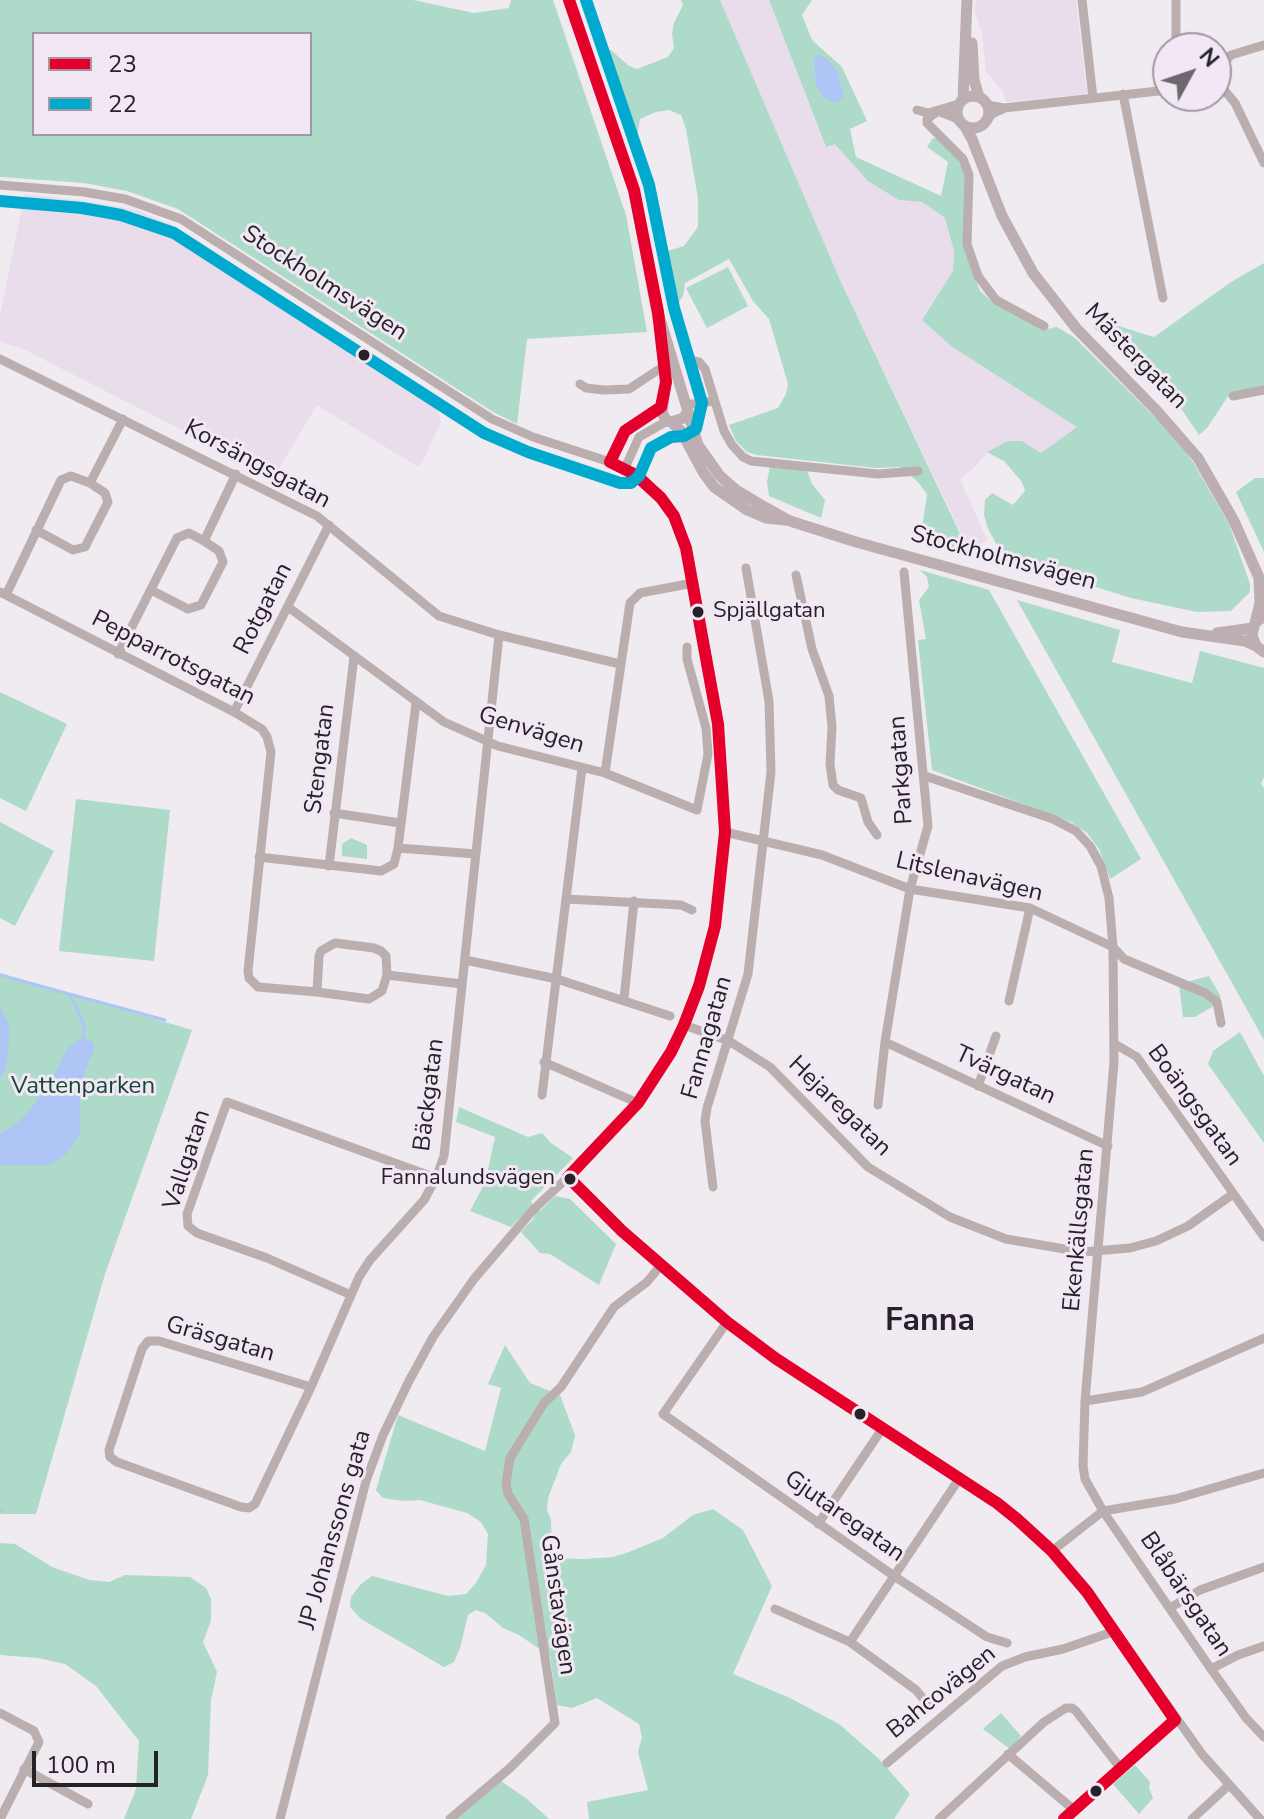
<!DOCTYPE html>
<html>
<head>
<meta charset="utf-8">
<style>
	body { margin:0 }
	#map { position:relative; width:1264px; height:1819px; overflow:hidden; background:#f0eaf1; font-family:"Nunito Sans",sans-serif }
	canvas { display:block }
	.legend { position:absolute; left:32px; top:32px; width:280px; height:104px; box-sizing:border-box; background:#f2e7f4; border:2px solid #a098a2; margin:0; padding:10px 14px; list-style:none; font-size:24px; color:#262227 }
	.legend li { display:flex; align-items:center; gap:16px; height:40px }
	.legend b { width:40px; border:2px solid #a098a2 }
	.north { position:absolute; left:1152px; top:32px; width:80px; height:80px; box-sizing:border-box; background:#f2e7f4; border:2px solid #a098a2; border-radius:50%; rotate:50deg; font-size:22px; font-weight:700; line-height:32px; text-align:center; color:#262227 }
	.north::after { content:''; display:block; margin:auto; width:28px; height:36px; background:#6d686e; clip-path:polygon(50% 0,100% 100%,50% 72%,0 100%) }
	.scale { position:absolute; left:32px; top:1751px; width:126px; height:36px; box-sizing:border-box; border:4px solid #262227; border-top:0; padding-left:10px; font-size:24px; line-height:28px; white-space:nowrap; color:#262227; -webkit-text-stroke:6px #f2e7f4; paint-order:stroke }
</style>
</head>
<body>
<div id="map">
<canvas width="1264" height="1819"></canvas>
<ul class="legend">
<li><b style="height:10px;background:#e4002b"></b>23</li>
<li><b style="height:10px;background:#00a9ce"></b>22</li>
</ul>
<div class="north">N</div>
<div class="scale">100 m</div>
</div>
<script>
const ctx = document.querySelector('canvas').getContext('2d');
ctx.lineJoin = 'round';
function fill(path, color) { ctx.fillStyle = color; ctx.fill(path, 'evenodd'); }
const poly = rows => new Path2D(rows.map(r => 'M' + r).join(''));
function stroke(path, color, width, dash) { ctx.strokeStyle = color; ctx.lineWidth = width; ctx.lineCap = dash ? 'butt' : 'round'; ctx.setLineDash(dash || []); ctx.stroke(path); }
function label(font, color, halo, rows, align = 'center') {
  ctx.font = font + ' "Nunito Sans",sans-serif'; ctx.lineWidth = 6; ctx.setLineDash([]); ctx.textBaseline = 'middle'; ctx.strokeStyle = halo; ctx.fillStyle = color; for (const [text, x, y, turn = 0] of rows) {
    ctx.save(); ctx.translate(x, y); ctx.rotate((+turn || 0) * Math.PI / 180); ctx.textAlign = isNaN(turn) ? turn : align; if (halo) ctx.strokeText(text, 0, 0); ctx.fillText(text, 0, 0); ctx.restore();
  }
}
const built = poly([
	[720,0,769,0,825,146,835,143,899,200,922,202,945,218,954,251,953,271,922,320,951,346,1078,427,1041,453,1022,441,987,452,976,466,960,479,987,540,969,550,840,280],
	[976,0,1076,0,1087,94,1006,102,1003,92,986,72,982,34,975,12],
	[25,194,94,202,137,210,172,225,287,305,350,338,434,396,441,422,423,461,418,467,317,405,274,477,21,348,0,342,0,314]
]);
const green = poly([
	[0,0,413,0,474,13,509,8,511,0,553,0,626,215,647,332,527,339,517,424,493,412,178,209,127,191,84,183,0,177],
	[34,34,310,34,310,134,34,134],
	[681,0,720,0,840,280,972,559,920,542,927,494,917,481,900,467,876,468,757,455,747,452,736,441,729,425,778,408,786,394,788,384,769,319,753,301,729,259,685,283,683,296,679,302,670,303,666,299,658,254,684,246,698,227,698,198,686,129,681,115,669,110,656,112,640,119,637,138,631,142,601,53,611,50,629,66,637,69,668,57,674,48,672,34,674,23,683,5],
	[769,0,812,0,802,15,812,40,842,67,867,121,850,129,856,157,941,196,948,162,927,147,933,138,939,139,960,161,965,175,965,195,975,277,980,291,991,301,1027,321,1047,329,1057,327,1075,338,1173,435,1193,462,1229,524,1250,584,1250,592,1231,611,1197,612,1131,598,1005,559,988,529,984,515,985,500,992,493,1013,505,1025,491,1022,482,1004,461,987,452,1008,441,1022,441,1041,453,1077,427,951,346,922,320,953,271,954,251,945,218,922,202,899,200,868,181,835,144,826,147],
	[813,59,838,72,844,96,816,84],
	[1264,263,1264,386,1231,392,1207,428,1199,435,1182,410,1093,327,1099,320,1154,337,1231,282],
	[728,267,748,306,707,328,686,288],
	[770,466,807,470,812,484,825,500,821,518,769,496,767,482],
	[1255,478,1264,478,1264,552,1236,492],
	[920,570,989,590,1141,859,1110,879,1099,849,1087,833,1071,822,932,770,918,640,926,639,919,600,929,587,927,577],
	[1017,600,1120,630,1112,662,1192,683,1200,651,1264,668,1264,777,1261,784,1264,788,1264,1040],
	[0,692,67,724,26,811,0,798],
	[76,799,170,810,154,961,59,951],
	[0,822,54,851,15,926,0,918],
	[351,838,367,845,367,859,342,856,342,844],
	[0,973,192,1030,105,1274,36,1514,0,1514],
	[1209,976,1221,997,1217,1004,1195,1017,1183,1017,1179,984],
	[1240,1032,1264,1076,1264,1143,1208,1064,1213,1051],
	[459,1107,528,1137,542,1133,551,1143,573,1158,531,1201,533,1205,511,1227,470,1211,485,1183,495,1137,456,1122],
	[555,1196,570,1199,616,1244,599,1285,550,1254,540,1253,521,1232,534,1218,537,1208,540,1211],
	[505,1345,530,1383,560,1395,575,1435,571,1452,561,1464,548,1498,547,1510,551,1520,552,1554,555,1558,584,1559,613,1557,629,1552,663,1538,693,1515,713,1509,743,1530,772,1586,733,1674,790,1698,839,1724,878,1758,910,1794,894,1819,589,1819,587,1802,648,1790,638,1752,642,1737,639,1724,597,1698,572,1708,557,1705,550,1656,519,1635,503,1628,485,1613,476,1610,468,1615,460,1648,454,1662,444,1667,361,1619,350,1607,351,1597,361,1584,372,1576,448,1596,466,1594,476,1583,486,1565,488,1534,481,1522,467,1513,420,1500,404,1501,383,1498,376,1490,398,1415,485,1451,501,1388,488,1384],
	[0,1543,15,1544,52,1567,89,1580,109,1582,125,1575,190,1577,206,1588,211,1599,211,1621,203,1642,217,1672,211,1700,208,1775,191,1819,124,1819,136,1789,139,1741,96,1686,65,1664,38,1658,0,1655],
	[1001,1713,1021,1736,1010,1749,983,1729],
	[1135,1765,1150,1782,1149,1788,1153,1798,1139,1814,1113,1784],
	[501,1781,527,1799,549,1819,456,1819]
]);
const water = poly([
	[818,55,827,59,838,72,844,96,838,103,828,100,820,93,816,84,813,59],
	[0,1007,9,1024,9,1041,6,1069,0,1079],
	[83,1037,93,1042,94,1049,80,1085,80,1133,71,1148,63,1157,48,1165,0,1165,0,1134,20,1121,37,1101,55,1074,67,1049]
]);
const stream = poly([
	[0,975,165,1020],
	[70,995,84,1025,83,1039],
	[0,1511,1,1511]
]);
const minor = poly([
	[1082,0,1093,98],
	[1176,48,1176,0],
	[1216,86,1221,86,1235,103,1264,163],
	[1221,86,1222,65,1231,55,1264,45],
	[1123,94,1163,298],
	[987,105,1004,108,1168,90],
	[917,110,928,113,959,104],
	[938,111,927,119,927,123,963,159,969,175,967,244,978,276,996,300,1044,326],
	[938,111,958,119],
	[987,120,992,114,1003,109],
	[0,185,84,192,125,199,181,219,492,419,533,437,610,462,636,475,668,505,683,537,706,651,718,724,725,832,715,926,699,986,671,1052,638,1103,568,1177,533,1210,474,1279,433,1337,409,1381,383,1435,366,1481,280,1819],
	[0,359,317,516,439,616,499,635,620,664],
	[694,361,699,362,705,369,724,431,732,445,743,457,751,461,878,474,918,471],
	[580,384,586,388,604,390,629,389,664,366],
	[1233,396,1264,390],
	[686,405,714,401],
	[610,462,625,431,661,407],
	[625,468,639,437,667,421],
	[36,530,73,550,85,547,108,502,105,493,90,483,123,419],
	[796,575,812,649,829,696,832,727,830,764,833,785,838,790,861,798,868,822,877,835],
	[151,590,188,609,201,605,223,562,219,551,204,541,236,474],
	[0,592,234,712,262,729,267,737,271,752,248,971,249,978,258,987,317,992],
	[6,595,61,480,71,476,90,483],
	[288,607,444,722,498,746,605,773,697,810,708,754,706,728,687,659,687,647],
	[118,654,177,538,189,533,204,541],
	[234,712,329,525],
	[605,773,630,603,640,593,693,583],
	[925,776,1053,819,1076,831,1090,846,1101,866,1109,898,1113,947,1114,1062,1085,1401,1083,1466,1085,1479,1103,1511,1211,1669,1246,1718,1264,1737],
	[334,813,400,823],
	[725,832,822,855,910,889,1030,908,1113,947,1124,959,1205,993,1217,1002,1221,1023],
	[398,848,416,703],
	[259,857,381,871,394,864,398,848,476,854],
	[329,866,354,657],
	[566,899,681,905,692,910],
	[465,960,557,979,670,1016],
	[387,975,386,956,381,951,374,948,335,943,321,951,319,956,317,992,369,999,382,991,387,975,462,984],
	[624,999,634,901],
	[1009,1001,1030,908],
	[684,1025,729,1041,770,1067,868,1167,950,1217,1006,1239,1082,1252,1130,1248,1156,1241,1188,1226,1233,1194],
	[885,1042,1108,1146],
	[1115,1044,1137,1057,1264,1237],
	[544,1062,638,1103],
	[978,1086,996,1036],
	[542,1095,582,768],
	[878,1105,885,1042,910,889,928,826,904,572],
	[568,1177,622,1231,727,1322,775,1358,997,1503,1052,1551,1100,1610,1202,1754,1260,1819],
	[713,1187,705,1121,707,1108,748,974,771,772,769,701,746,568],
	[351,1295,267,1258,197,1233,188,1226,187,1214,227,1102,436,1178],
	[727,1322,663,1414,894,1576,987,1637,1007,1643],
	[311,1387,159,1341,148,1341,142,1349,109,1450,110,1457,117,1462,241,1507,249,1508,255,1504,311,1387,359,1277,370,1260,424,1200,436,1178,444,1156,499,635],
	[1085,1401,1142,1392,1264,1338],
	[818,1524,882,1429],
	[1052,1551,1103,1511,1175,1499,1264,1473],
	[1170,1608,1200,1590,1264,1567],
	[775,1609,850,1642,916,1690,929,1706],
	[850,1642,959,1479],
	[1211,1669,1238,1655,1264,1646],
	[0,1713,34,1731,39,1742,0,1819],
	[1008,1754,1074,1810],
	[887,1763,1002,1666,1025,1657,1063,1649,1115,1631],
	[24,1769,88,1804],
	[450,1819,510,1768,555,1723,524,1519,508,1494,506,1484,510,1458,544,1403,561,1387,614,1307,647,1282,661,1265],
	[939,1819,1044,1722,1066,1708,1072,1708,1076,1711,1121,1769],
	[1064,1819,1175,1720],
	[1192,1819,1229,1785]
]);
const major = poly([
	[569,0,634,190,658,318],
	[972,43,974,80,979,97],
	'957 112a16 16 0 1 1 32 0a16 16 0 1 1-32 0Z',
	[963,100,967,0],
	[964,125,972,139,1002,216,1033,273,1076,328,1157,411,1198,458,1234,521,1264,589],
	[658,312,698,445,720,476,736,490,761,505,790,521,856,542,1182,632,1245,641,1256,646],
	[661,339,666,382,662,413,667,421,671,422,684,418,687,412],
	[671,422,681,431,703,472,714,487,747,510,766,518,786,520],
	[1264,616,1255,623,1252,635,1256,646,1264,652],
	[1255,623,1260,603,1259,581],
	[1217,633,1253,628]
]);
const bus1 = poly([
	[568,1177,638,1103,671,1052,684,1025,699,986,715,926,725,832,718,724,686,548,674,516,661,498,636,475,610,462,625,431,661,407,666,382,658,312,634,190,569,0],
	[568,1177,622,1231,727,1322,775,1358,997,1503,1017,1519,1052,1551,1087,1592,1175,1720],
	[1064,1819,1175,1720]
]);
const bus2 = poly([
	[0,201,82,208,121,215,174,233,484,433,528,452,620,483,631,483,639,476,651,448,671,437,684,436,696,429,702,403,674,308,649,185,586,0]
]);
const markers = [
	[364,355,7,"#262227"],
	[698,612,7,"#262227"],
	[570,1179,7,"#262227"],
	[860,1414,7,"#262227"],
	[1096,1791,7,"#262227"]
];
const busNames = [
	["Spjällgatan",713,612],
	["Fannalundsvägen",555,1179,"right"]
];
const streetNames = [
	["Stockholmsvägen",324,284,33],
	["Mästergatan",1135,357,46],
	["Korsängsgatan",257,465,28],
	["Stockholmsvägen",1003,559,15],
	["Rotgatan",264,609,-63],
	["Pepparrotsgatan",173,659,27],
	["Genvägen",531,731,17],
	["Stengatan",321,759,-83],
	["Parkgatan",902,770,-94],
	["Litslenavägen",969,878,13],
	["Fannagatan",708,1038,-74],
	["Tvärgatan",1005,1076,25],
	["Bäckgatan",430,1095,-83],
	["Boängsgatan",1194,1106,54],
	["Hejaregatan",839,1107,44],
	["Vallgatan",188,1160,-72],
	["Ekenkällsgatan",1080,1230,-85],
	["Gräsgatan",220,1340,16],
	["Gjutaregatan",844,1517,35],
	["JP Johanssons gata",336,1530,-74],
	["Blåbärsgatan",1185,1595,56],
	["Gånstavägen",557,1605,82],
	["Bahcovägen",942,1693,-39]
];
const parkNames = [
	["Vattenparken",83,1087]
];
const districtNames = [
	["Fanna",930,1322]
];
fill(built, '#e9ddeb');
fill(green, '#addac9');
fill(water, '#aec5f5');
stroke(stream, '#aec5f5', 3);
stroke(minor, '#bbaeaf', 9);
stroke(major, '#bdaeb1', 11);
stroke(bus1, '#e4002b', 12);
stroke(bus2, '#00a9ce', 12);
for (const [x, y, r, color] of markers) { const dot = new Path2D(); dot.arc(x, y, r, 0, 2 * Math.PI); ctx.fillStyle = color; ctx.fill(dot); stroke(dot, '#f2e7f4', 3); }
label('22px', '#262227', '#f2e7f4', busNames, 'left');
label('24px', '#262227', '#f2e7f4', streetNames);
label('24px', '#154834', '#f2e7f4', parkNames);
label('bold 32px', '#262227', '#f2e7f4', districtNames);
</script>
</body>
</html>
